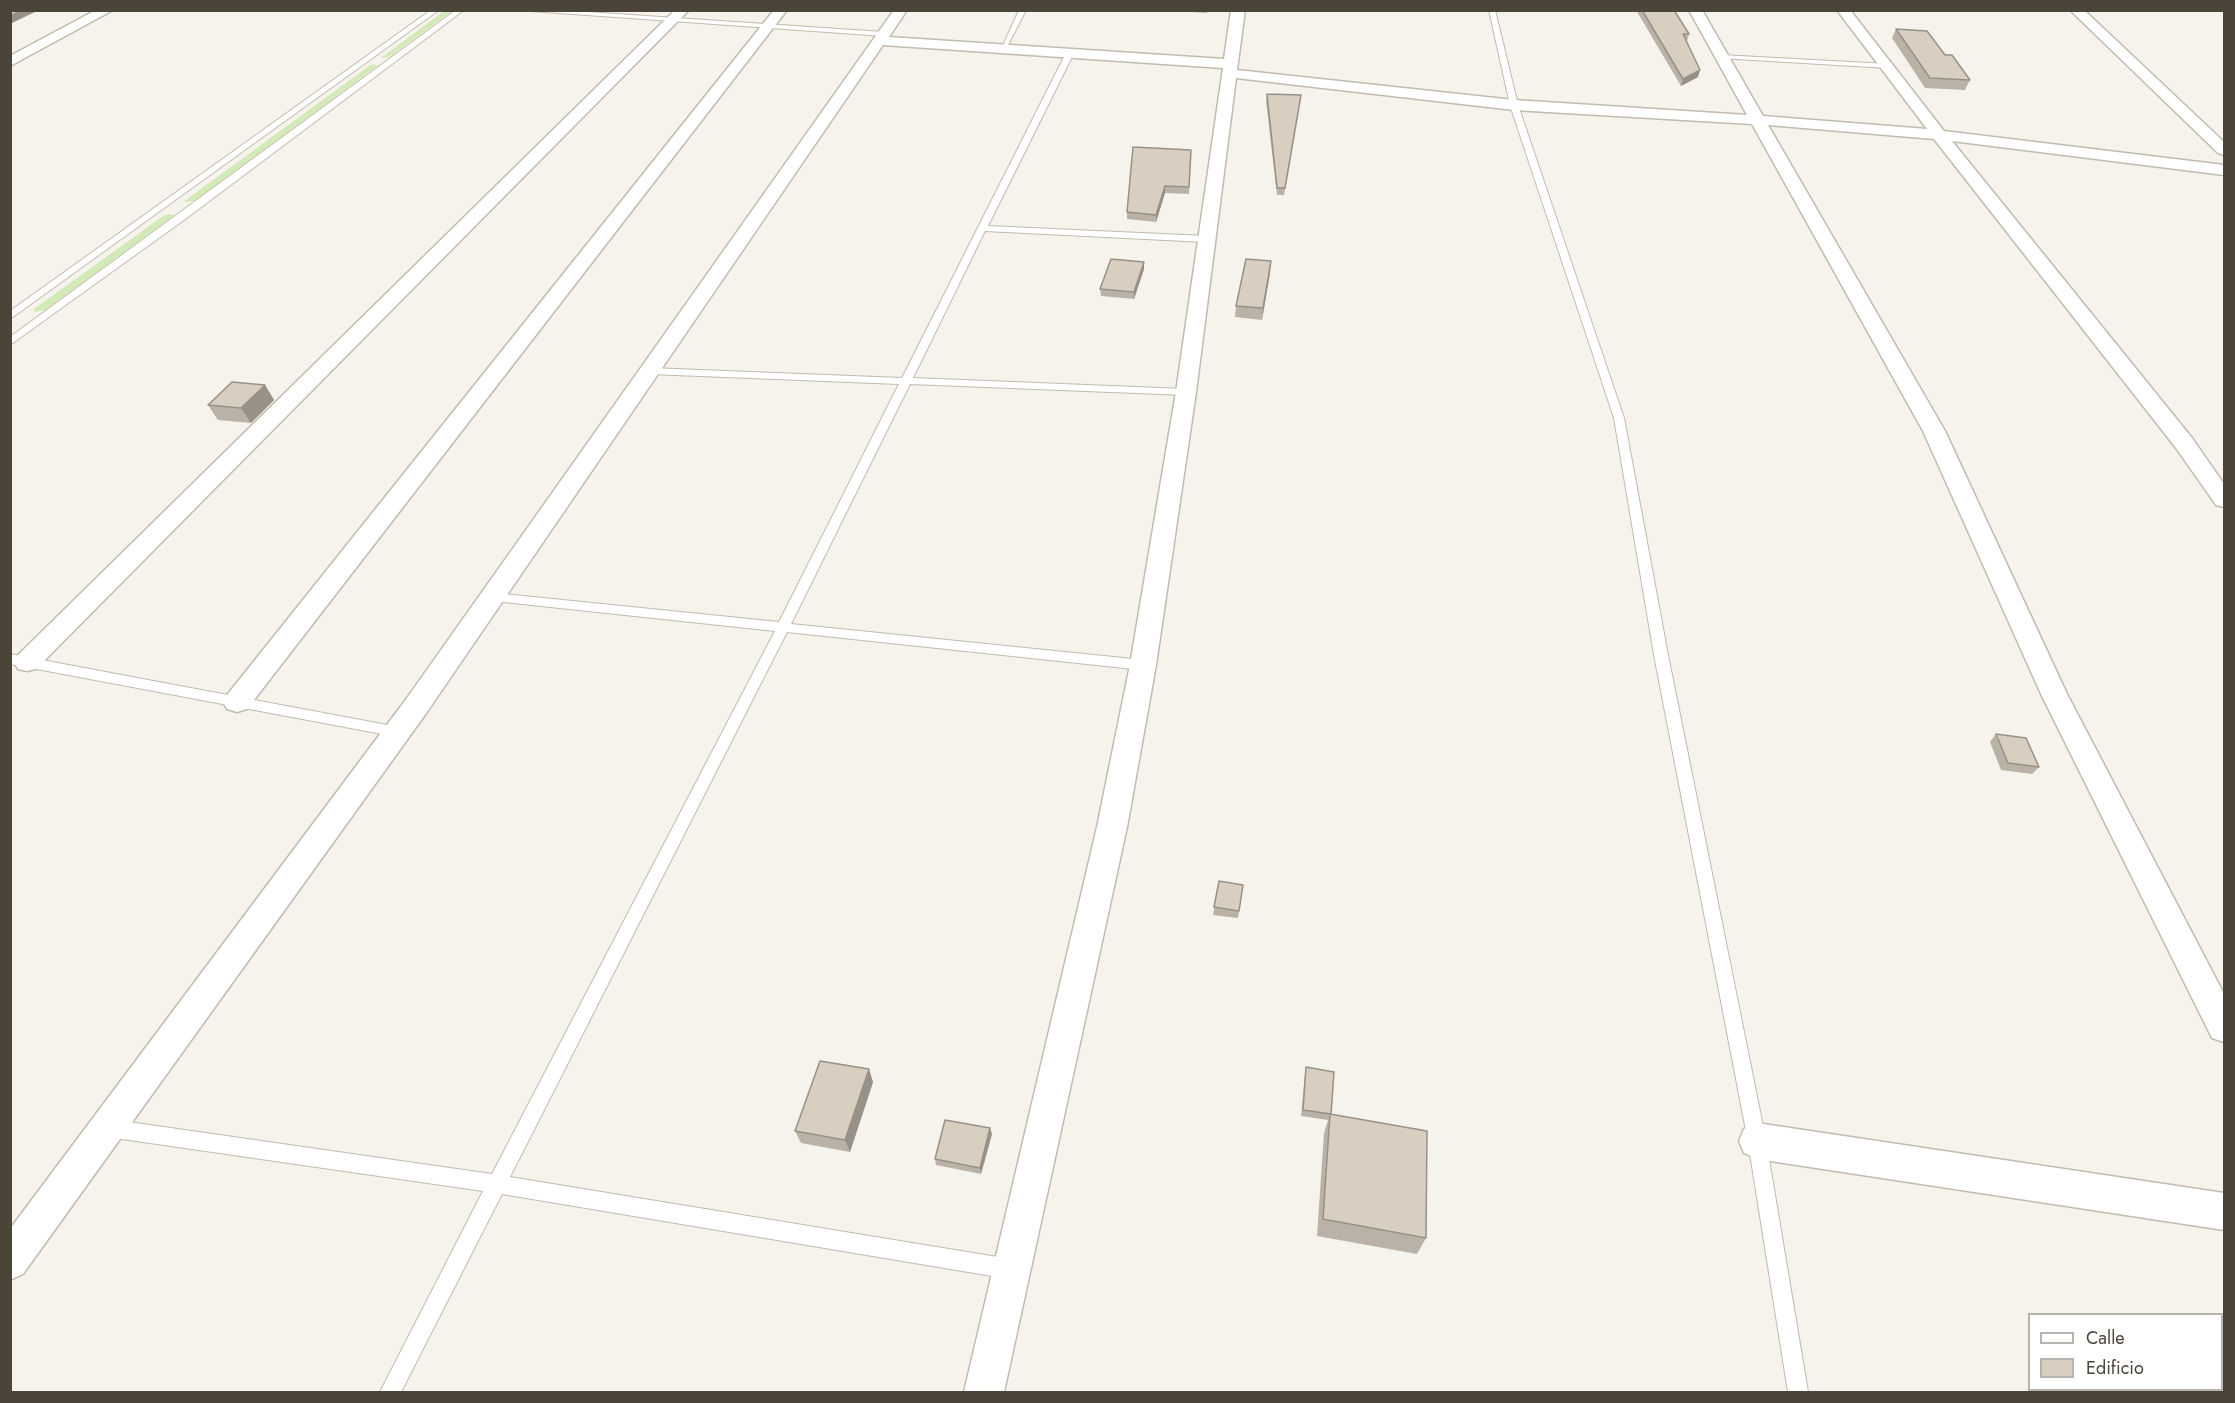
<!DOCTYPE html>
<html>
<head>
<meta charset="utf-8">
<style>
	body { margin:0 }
	#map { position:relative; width:2235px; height:1403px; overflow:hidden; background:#f6f3ec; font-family:Jost,sans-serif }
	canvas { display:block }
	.frame { position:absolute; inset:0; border:12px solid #4b4439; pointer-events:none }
	.legend { position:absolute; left:2028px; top:1313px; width:195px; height:78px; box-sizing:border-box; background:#fff; border:2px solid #b7b4b0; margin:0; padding:8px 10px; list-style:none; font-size:18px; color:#4b4439 }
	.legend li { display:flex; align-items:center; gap:12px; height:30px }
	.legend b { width:30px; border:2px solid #b7b4b0 }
</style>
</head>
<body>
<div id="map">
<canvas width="2235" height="1403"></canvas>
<div class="frame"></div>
<ul class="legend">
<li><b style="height:8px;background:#fff"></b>Calle</li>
<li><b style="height:16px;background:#d8cfc1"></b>Edificio</li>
</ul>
</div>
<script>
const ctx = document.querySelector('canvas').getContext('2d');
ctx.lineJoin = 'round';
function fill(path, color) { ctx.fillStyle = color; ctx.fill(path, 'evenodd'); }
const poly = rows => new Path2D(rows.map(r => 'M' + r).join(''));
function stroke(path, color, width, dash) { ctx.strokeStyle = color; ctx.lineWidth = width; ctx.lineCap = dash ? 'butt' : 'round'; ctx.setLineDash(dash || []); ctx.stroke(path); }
const green = poly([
	[444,11,452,11,389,57,381,58],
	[374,64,377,66,194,201,183,202,369,66],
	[169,214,174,215,45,310,34,312,34,309,163,216]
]);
const lane = poly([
	[431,10,439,10,10,319,10,311,431,10],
	[456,10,464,10,184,220,10,345,10,337,456,10],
	[516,10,557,10,884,32,887,34,884,36,516,10],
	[1019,10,1026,10,1006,49,1001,50,1019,10],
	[1489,10,1495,10,1518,105,1624,418,1668,655,1766,1141,1808,1392,1788,1392,1748,1141,1654,655,1614,418,1510,105,1489,10],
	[1070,51,1074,53,988,226,1206,236,1210,239,1206,242,985,231,913,378,1186,389,1191,392,1186,395,910,384,791,624,1143,660,1150,665,1143,670,787,632,510,1177,1010,1259,1017,1262,1020,1269,1017,1276,1010,1279,502,1194,401,1392,380,1392,483,1191,108,1137,102,1134,99,1128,102,1122,108,1119,492,1174,775,631,494,601,488,597,494,593,779,622,899,384,650,374,645,371,650,368,902,378,1066,53,1070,51],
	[1721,55,1888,64,1892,66,1888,68,1719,58,1719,56,1721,55],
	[10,654,398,727,403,728,405,732,403,736,398,737,10,664,10,654]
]);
const street = poly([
	[96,10,113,10,10,66,10,56,96,10],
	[675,10,689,10,36,669,27,671,18,669,14,662,18,655,675,10],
	[774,10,787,10,247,709,237,712,227,709,223,702,227,695,774,10],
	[894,10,907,10,889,37,1224,59,1231,10,1245,10,1237,70,1514,100,1747,115,1689,10,1702,10,1763,116,1927,129,1837,10,1850,10,1944,131,2224,165,2224,175,1952,141,2192,438,2224,484,2224,507,2216,505,2176,448,1934,139,1768,125,1945,431,2067,694,2224,994,2224,1042,2212,1038,2041,694,1923,431,1752,124,1514,110,1236,78,1196,392,1156,665,1127,827,1004,1392,964,1392,1097,827,1130,665,1176,392,1223,68,883,45,427,712,23,1274,10,1280,10,1229,407,698,894,10],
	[2070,10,2084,10,2224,142,2224,155,2218,153,2070,10],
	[1757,1123,2224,1193,2224,1230,1757,1159,1744,1153,1739,1141,1744,1129,1757,1123]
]);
const wall = poly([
	[1156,10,1207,10,1207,13],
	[1636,10,1674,10,1689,34,1687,41,1686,41,1698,77,1681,86],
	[1896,29,1945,55,1970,80,1965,90,1925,88,1892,38],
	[1267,94,1300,102,1284,195,1277,195,1266,101],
	[1191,150,1189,194,1165,193,1156,222,1127,219,1127,212],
	[1144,262,1144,269,1134,299,1101,296,1100,289],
	[1270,273,1262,320,1235,317,1236,306],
	[265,385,274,400,251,423,218,420,208,405],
	[1996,734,2039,767,2032,774,2001,770,1990,742],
	[1219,881,1243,885,1238,918,1213,915],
	[1306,1067,1330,1115,1426,1238,1417,1254,1317,1236,1324,1133,1328,1120,1301,1116,1305,1073],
	[873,1082,850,1152,801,1143,795,1131],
	[992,1134,981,1174,936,1165,935,1159]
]);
const shadedWall = poly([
	[22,10,39,10,10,24,10,16],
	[1700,70,1698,77,1681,86,1683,79],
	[1165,186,1165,193,1156,222,1156,215],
	[1271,261,1270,273,1262,320,1263,308],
	[1144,262,1144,269,1134,299,1134,292],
	[265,385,274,400,251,423,241,408],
	[869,1069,873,1082,850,1152,845,1140],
	[990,1128,992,1134,981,1174,980,1168]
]);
const building = poly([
	[10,10,22,10,10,16,10,10],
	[1642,10,1674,10,1689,34,1683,34,1700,70,1683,79,1642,10],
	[1896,29,1927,31,1945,55,1952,55,1970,80,1930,78,1896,29],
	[1267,94,1301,95,1285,188,1277,188,1267,94],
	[1133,147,1191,150,1189,187,1165,186,1156,215,1127,212,1133,147],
	[1111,259,1144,262,1134,292,1100,289,1111,259],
	[1246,259,1271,261,1263,308,1236,306,1246,259],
	[232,382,265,385,241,408,208,405,232,382],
	[1996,734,2026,738,2039,767,2008,763,1996,734],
	[1219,881,1243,885,1239,911,1214,907,1219,881],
	[820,1061,869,1069,845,1140,795,1131,820,1061],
	[1306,1067,1334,1072,1331,1114,1303,1110,1306,1067],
	[1330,1114,1427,1131,1426,1238,1323,1219,1330,1114],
	[945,1120,990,1128,980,1168,935,1159,945,1120]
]);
fill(green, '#d2eab5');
stroke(lane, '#c2bbae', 2);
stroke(street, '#c2bbae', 3);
fill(lane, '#fff');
fill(street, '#fff');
fill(wall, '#bab2a6');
fill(shadedWall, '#979187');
fill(building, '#d8cfc1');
stroke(building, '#979187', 1.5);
</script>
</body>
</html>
